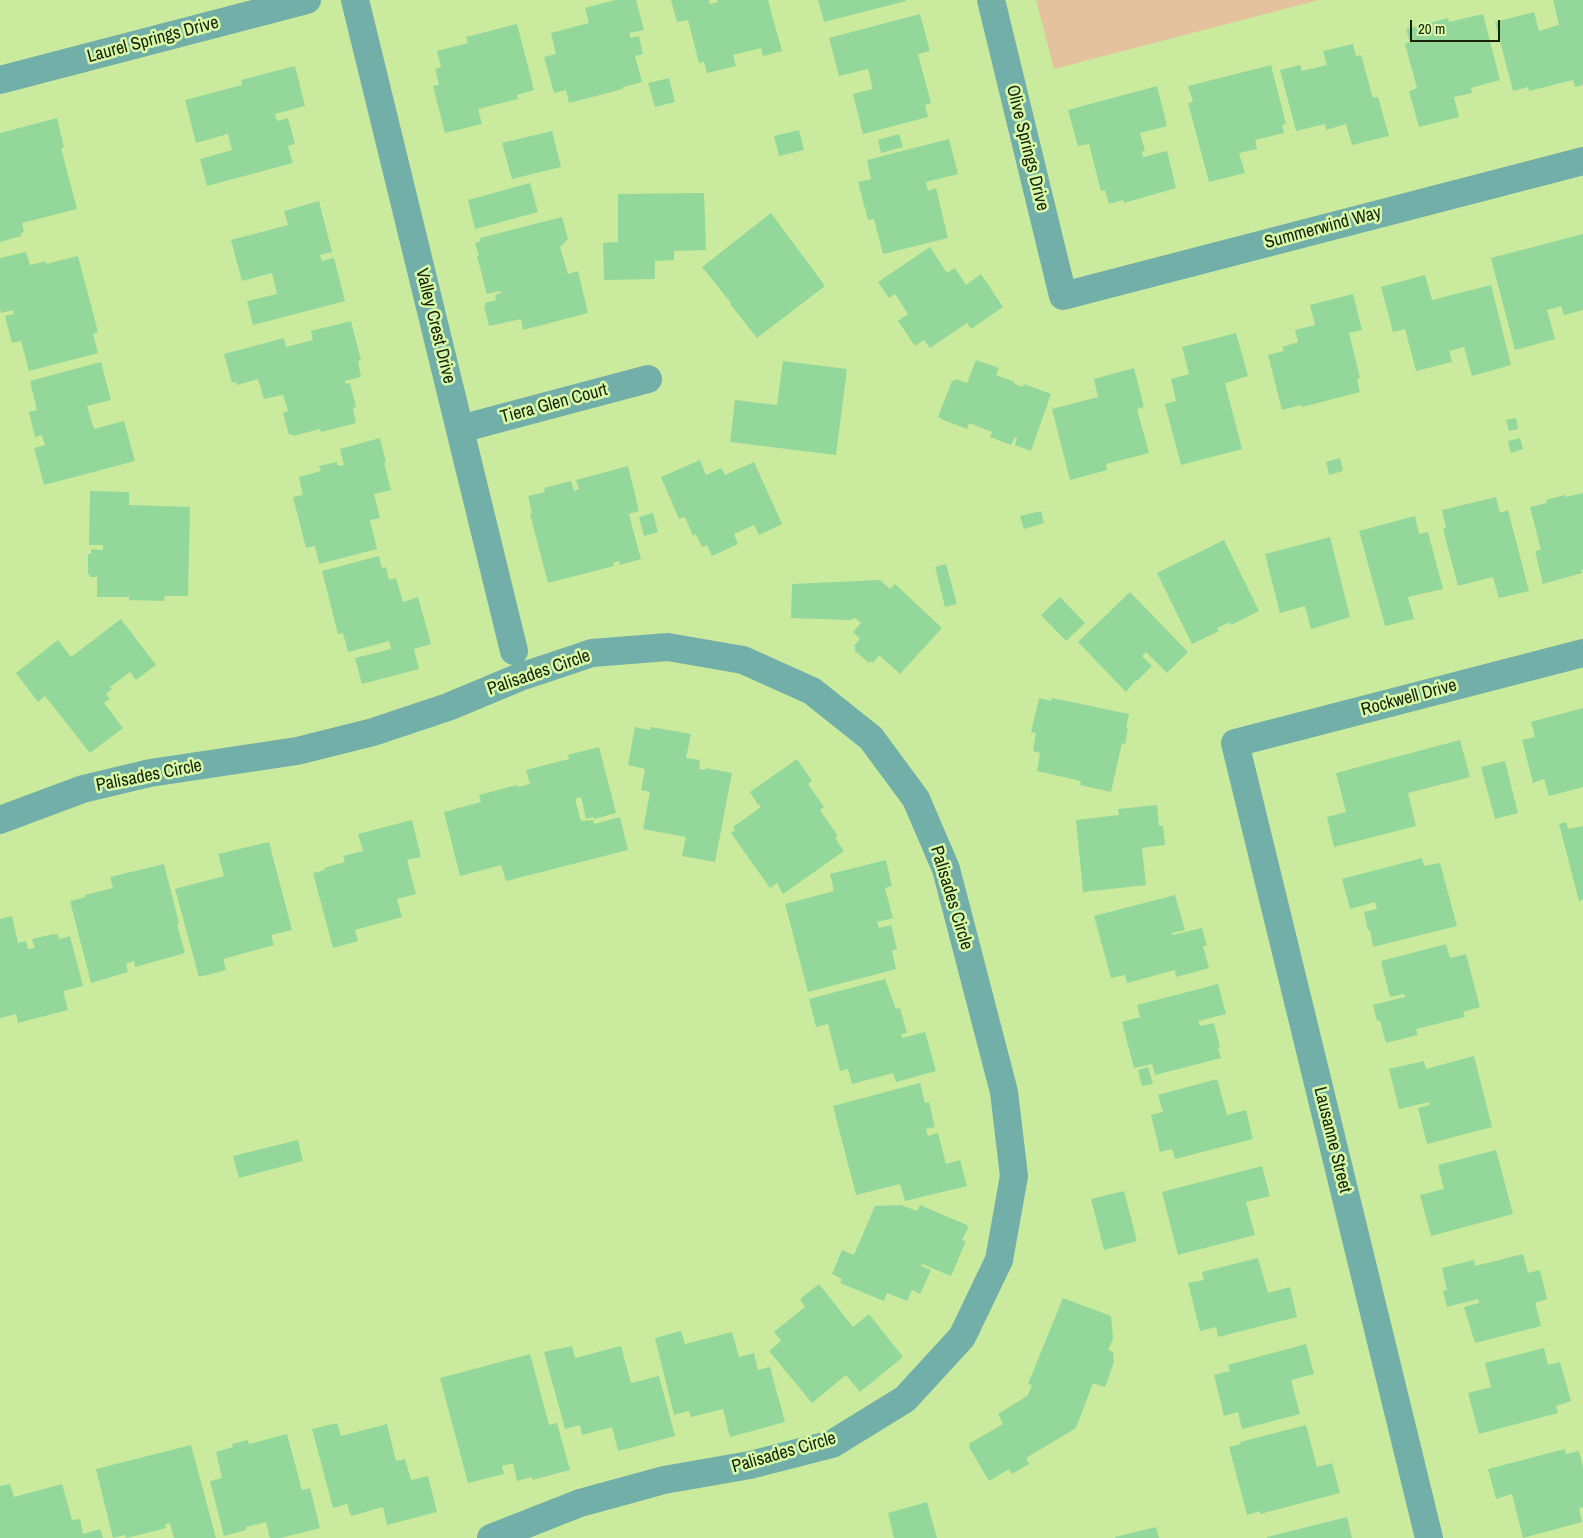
<!DOCTYPE html>
<html>
<head>
<meta charset="utf-8">
<style>
	body { margin:0 }
	#map { position:relative; width:1583px; height:1538px; overflow:hidden; background:#caeb9d; font-family:"Archivo Narrow",sans-serif }
	canvas { display:block }
	.scale { position:absolute; left:1410px; top:20px; width:90px; height:22px; box-sizing:border-box; border:2px solid #172304; border-top:0; padding-left:6px; font-size:15px; line-height:18px; white-space:nowrap; color:#172304; -webkit-text-stroke:4px #d7f9aa; paint-order:stroke }
</style>
</head>
<body>
<div id="map">
<canvas width="1583" height="1538"></canvas>
<div class="scale">20 m</div>
</div>
<script>
const ctx = document.querySelector('canvas').getContext('2d');
ctx.lineJoin = 'round';
function fill(path, color) { ctx.fillStyle = color; ctx.fill(path, 'evenodd'); }
const poly = rows => new Path2D(rows.map(r => 'M' + r).join(''));
function stroke(path, color, width, dash) { ctx.strokeStyle = color; ctx.lineWidth = width; ctx.lineCap = dash ? 'butt' : 'round'; ctx.setLineDash(dash || []); ctx.stroke(path); }
function label(font, color, halo, rows, align = 'center') {
  ctx.font = font + ' "Archivo Narrow",sans-serif'; ctx.lineWidth = 5; ctx.setLineDash([]); ctx.textBaseline = 'middle'; ctx.strokeStyle = halo; ctx.fillStyle = color; for (const [text, x, y, turn = 0] of rows) {
    ctx.save(); ctx.translate(x, y); ctx.rotate((+turn || 0) * Math.PI / 180); ctx.textAlign = isNaN(turn) ? turn : align; if (halo) ctx.strokeText(text, 0, 0); ctx.fillText(text, 0, 0); ctx.restore();
  }
}
const green = poly([
	[1036,0,1319,0,1054,69]
]);
const building = poly([
	[615,0,636,0,644,30,629,33,631,38,639,36,643,54,635,56,642,82,623,87,623,89,569,103,566,90,554,93,544,57,556,54,551,33,589,23,585,8],
	[671,0,709,0,710,4,718,2,717,0,768,0,782,51,763,56,761,48,733,55,736,66,707,73,704,62,699,63,688,20,677,22],
	[818,0,906,0,906,1,824,22],
	[1553,0,1583,0,1583,85,1575,87,1573,80,1529,91,1528,87,1513,91,1495,22,1534,12,1539,31,1559,25],
	[920,14,930,51,918,54,931,103,925,105,928,117,863,134,853,94,873,89,868,69,839,76,829,38],
	[1483,14,1500,80,1471,88,1472,93,1454,97,1459,117,1419,127,1409,91,1417,88,1405,44,1410,42,1406,29,1448,18,1449,22],
	[517,24,534,90,517,95,518,99,478,109,482,124,445,133,433,86,439,85,435,69,441,67,437,51,468,43,466,37],
	[1353,44,1356,56,1361,55,1373,98,1378,97,1389,136,1352,145,1346,124,1326,130,1325,124,1296,131,1280,70,1300,65,1302,71,1327,65,1323,51],
	[1271,65,1286,124,1282,125,1284,133,1255,140,1257,149,1239,153,1245,173,1209,182,1188,103,1193,102,1188,86],
	[295,66,305,106,275,114,277,121,288,118,295,144,288,146,293,163,207,186,200,159,232,150,228,134,196,143,185,100,242,85,241,80],
	[669,78,675,102,655,107,648,83],
	[1157,86,1167,126,1140,133,1145,151,1142,152,1143,157,1167,151,1176,188,1124,203,1123,200,1109,204,1105,190,1101,191,1089,144,1078,146,1068,110],
	[57,118,64,147,61,148,77,209,22,223,24,232,21,233,21,236,0,242,0,133],
	[799,130,804,150,779,156,774,136],
	[552,131,561,167,512,179,502,143],
	[899,134,903,147,881,153,878,140],
	[949,139,958,174,926,182,928,191,936,188,948,238,883,254,874,219,868,220,858,182,871,179,867,160],
	[530,183,538,212,475,229,468,200],
	[704,193,706,250,674,251,674,260,655,261,655,279,604,280,603,243,618,242,618,194],
	[319,201,332,252,320,255,322,261,334,258,345,301,253,325,247,301,277,294,272,273,242,281,231,240,288,225,284,211],
	[771,213,825,286,757,338,730,304,731,303,702,267],
	[562,217,568,239,560,247,568,274,578,271,588,313,523,330,521,319,489,326,484,305,486,305,485,303,496,300,495,295,501,293,500,291,487,294,477,256,479,256,475,243,481,241,480,238],
	[1583,234,1583,310,1564,315,1561,306,1547,310,1555,339,1515,350,1491,258],
	[930,247,947,273,955,268,966,285,981,274,1003,307,971,329,967,323,930,348,924,340,915,346,898,321,908,314,895,294,889,298,878,282],
	[26,252,30,265,46,261,46,264,78,256,98,332,93,334,98,353,29,371,21,341,12,343,5,316,14,314,13,310,1,313,0,307,0,258],
	[1425,275,1432,300,1491,285,1511,365,1472,376,1464,347,1449,351,1452,362,1416,371,1405,329,1393,332,1381,287],
	[1353,294,1362,330,1349,333,1360,378,1357,379,1360,392,1302,407,1301,405,1282,410,1268,355,1284,351,1282,347,1298,342,1295,330,1315,325,1310,305],
	[351,321,361,360,358,361,361,377,345,381,346,384,350,383,356,407,353,408,356,423,321,432,320,429,293,436,292,434,289,435,283,413,288,411,283,395,264,399,258,379,237,385,236,382,232,383,224,354,284,338,286,347,313,340,311,331],
	[1236,333,1248,376,1225,383,1242,449,1181,465,1165,404,1176,401,1171,379,1189,374,1182,347],
	[976,360,999,368,996,375,1015,382,1014,384,1023,387,1024,384,1051,394,1031,451,1015,445,1017,438,1015,437,1011,445,990,437,992,432,969,423,967,429,941,419,941,418,938,417,952,381,955,381,956,379,967,383],
	[783,361,847,369,836,455,730,442,735,400,777,405],
	[101,362,111,400,87,406,94,429,124,421,135,461,44,485,34,448,45,445,42,435,35,437,29,412,37,410,30,381],
	[1134,368,1144,407,1137,409,1149,453,1106,464,1107,470,1070,480,1052,409,1098,397,1094,379],
	[1516,418,1518,429,1509,431,1506,420],
	[380,438,386,463,384,463,391,490,374,494,380,518,370,520,377,549,319,564,315,546,306,548,293,497,303,495,299,477,321,471,319,466,337,462,338,466,344,465,340,449],
	[1520,438,1523,449,1511,453,1508,441],
	[1340,458,1343,471,1329,475,1326,462],
	[700,460,706,475,721,468,725,475,754,462,782,524,759,535,754,525,734,534,738,544,712,556,707,545,702,547,696,534,693,536,685,517,679,519,661,477],
	[628,466,639,511,629,514,641,559,620,565,619,561,613,563,614,566,548,583,530,514,532,513,528,496,545,492,544,488,571,481,574,491,579,489,576,480],
	[90,491,129,492,129,505,190,507,188,596,165,596,164,601,129,600,129,597,97,597,97,577,90,577,90,575,88,574,88,554,91,554,91,549,103,550,103,545,89,545],
	[1583,493,1583,570,1581,570,1582,573,1543,584,1535,551,1541,550,1530,507,1547,503,1546,500,1565,495,1565,497],
	[1496,497,1500,513,1508,510,1529,591,1499,598,1493,577,1458,586,1443,529,1446,528,1442,510],
	[1041,511,1044,523,1024,529,1020,516],
	[653,513,658,532,644,536,639,517],
	[1415,516,1419,534,1428,532,1443,589,1408,597,1414,619,1385,626,1359,531],
	[1330,537,1350,617,1311,629,1305,606,1280,613,1265,554],
	[1224,540,1259,611,1231,625,1230,622,1217,628,1219,631,1192,644,1157,573],
	[379,556,382,568,386,567,389,580,396,578,403,602,418,597,431,644,414,649,419,669,362,684,355,658,391,649,389,641,348,652,343,633,338,634,322,571],
	[946,564,957,604,945,607,935,567],
	[880,580,890,589,895,584,942,628,900,674,879,655,873,663,871,661,869,663,854,650,856,648,854,646,860,639,853,632,861,623,855,618,851,620,791,618,792,584],
	[1130,592,1188,652,1167,673,1146,652,1142,656,1152,666,1137,681,1136,680,1126,692,1078,642],
	[1060,597,1085,623,1066,641,1041,615],
	[121,619,156,665,136,680,130,672,110,687,112,689,106,694,110,699,104,703,123,728,90,753,45,696,38,702,16,673,58,640,71,657],
	[1039,698,1051,701,1052,698,1129,714,1126,728,1128,728,1125,744,1122,743,1111,792,1080,785,1081,781,1037,771,1040,753,1033,751,1036,733,1031,732],
	[1583,708,1583,787,1549,796,1544,779,1533,783,1522,740,1535,737,1531,722],
	[635,727,650,730,651,727,691,734,686,758,700,760,699,769,706,770,706,768,732,773,715,862,682,856,686,837,643,829,650,792,641,790,645,769,628,765],
	[1460,740,1470,777,1408,793,1416,826,1334,847,1327,817,1346,812,1336,773],
	[599,747,616,813,594,819,593,817,586,819,581,797,575,799,581,821,593,820,594,824,620,817,628,850,506,881,501,865,460,876,444,812,481,802,479,795,517,785,518,787,530,784,526,770,569,759,568,755],
	[797,759,812,781,808,784,824,807,820,810,838,836,835,838,844,851,783,894,777,883,770,888,731,833,735,830,733,827,761,807,759,804,758,805,750,792],
	[1505,761,1518,813,1495,819,1481,767],
	[1157,805,1159,826,1163,826,1165,845,1142,848,1146,885,1083,892,1076,820,1119,815,1118,809],
	[412,820,421,857,407,860,416,894,397,899,402,917,355,930,358,941,333,948,313,873,325,870,324,868,345,862,343,856,363,851,358,834],
	[1566,822,1568,829,1583,826,1583,900,1579,901,1559,824],
	[269,842,292,930,271,935,274,945,223,959,226,970,199,977,175,889,224,876,218,854],
	[1422,858,1424,866,1440,863,1457,926,1373,947,1370,930,1368,930,1364,912,1377,909,1375,902,1350,909,1342,879],
	[886,860,892,886,885,888,893,918,877,922,879,928,891,925,897,949,892,951,896,969,808,992,785,904,834,891,830,874],
	[164,864,179,923,177,924,185,953,135,967,134,961,126,964,128,972,91,983,70,901,86,897,85,895,113,888,110,877],
	[1175,895,1185,930,1172,933,1173,935,1202,928,1207,946,1203,946,1209,968,1176,977,1175,970,1127,983,1125,975,1111,978,1094,916],
	[12,916,18,943,26,941,28,949,35,948,32,939,54,934,55,935,58,934,59,939,70,936,83,986,63,991,68,1010,18,1023,16,1014,0,1018,0,919],
	[1446,944,1450,958,1466,954,1480,1007,1463,1012,1465,1017,1416,1029,1418,1035,1386,1043,1380,1021,1377,1021,1373,1005,1405,997,1404,994,1390,997,1381,961],
	[885,979,896,1009,900,1008,907,1033,901,1034,902,1038,925,1032,936,1071,896,1082,893,1073,852,1084,848,1069,840,1071,828,1024,816,1027,809,999],
	[1218,984,1226,1014,1198,1021,1200,1026,1214,1023,1220,1047,1218,1048,1221,1058,1155,1075,1152,1064,1134,1068,1122,1022,1140,1017,1137,1005],
	[1474,1056,1492,1127,1427,1144,1418,1108,1430,1105,1429,1102,1399,1109,1389,1069,1424,1061,1426,1069],
	[1148,1067,1153,1084,1142,1086,1138,1070],
	[1217,1079,1227,1115,1246,1110,1253,1139,1175,1159,1172,1149,1160,1152,1151,1115,1163,1112,1158,1095],
	[920,1083,925,1103,929,1102,935,1127,926,1129,928,1136,938,1133,946,1164,960,1160,967,1186,905,1201,900,1184,856,1195,833,1106],
	[298,1140,303,1161,239,1178,233,1156],
	[1496,1150,1513,1214,1431,1236,1420,1195,1444,1189,1438,1165],
	[1262,1166,1270,1196,1246,1202,1255,1235,1178,1255,1162,1192],
	[1124,1191,1137,1241,1104,1250,1091,1199],
	[901,1205,917,1211,920,1205,969,1226,962,1240,966,1241,951,1276,922,1264,921,1266,931,1270,920,1294,912,1290,907,1301,887,1293,884,1301,840,1283,842,1279,832,1274,842,1250,854,1255,875,1206],
	[1523,1254,1528,1273,1540,1270,1547,1299,1535,1303,1541,1326,1475,1343,1464,1307,1479,1303,1478,1299,1447,1307,1443,1291,1447,1290,1442,1268,1474,1260,1475,1266],
	[1258,1258,1268,1293,1290,1287,1297,1317,1218,1337,1216,1327,1200,1331,1188,1283,1204,1280,1202,1272],
	[819,1284,853,1327,869,1314,903,1357,860,1392,846,1375,812,1403,769,1351,781,1341,774,1332,805,1307,800,1299],
	[1063,1298,1111,1316,1113,1339,1108,1350,1113,1352,1114,1362,1105,1387,1093,1383,1076,1428,1026,1458,1029,1464,1012,1474,1009,1469,989,1481,969,1447,970,1443,1003,1424,998,1414,1024,1398,1025,1396,1027,1397,1032,1385,1028,1384],
	[681,1331,685,1344,732,1332,739,1357,754,1353,758,1370,770,1367,785,1422,730,1437,723,1409,691,1417,689,1411,674,1415,655,1338],
	[1306,1344,1314,1374,1291,1380,1300,1414,1242,1429,1238,1412,1224,1416,1214,1375,1230,1371,1228,1365],
	[572,1346,575,1358,621,1346,631,1383,659,1376,675,1436,618,1451,612,1427,582,1435,580,1425,565,1429,544,1352],
	[1544,1348,1548,1365,1560,1362,1571,1401,1556,1406,1558,1413,1479,1434,1468,1393,1491,1387,1485,1363],
	[530,1354,549,1425,557,1423,570,1470,532,1480,532,1477,517,1481,513,1463,502,1466,504,1474,468,1483,440,1378],
	[337,1423,341,1436,387,1424,396,1461,405,1459,411,1480,428,1476,437,1512,387,1525,383,1507,351,1516,347,1504,333,1508,312,1429],
	[1306,1425,1317,1467,1332,1463,1340,1493,1260,1514,1260,1511,1247,1515,1229,1447,1241,1444,1240,1442],
	[287,1434,302,1490,310,1488,320,1528,281,1538,270,1538,266,1522,246,1527,246,1530,224,1536,210,1481,222,1478,216,1452,233,1447,232,1444,248,1440,249,1444],
	[191,1445,216,1538,174,1538,170,1523,165,1524,166,1528,131,1537,126,1538,125,1535,113,1538,96,1469],
	[1565,1449,1566,1454,1579,1451,1583,1467,1583,1507,1579,1508,1582,1522,1523,1538,1512,1494,1496,1499,1488,1469],
	[10,1484,14,1497,62,1484,72,1520,80,1519,83,1534,100,1529,103,1538,0,1538,0,1486],
	[927,1502,937,1538,894,1538,888,1513],
	[1347,1517,1352,1538,1267,1538,1267,1537],
	[1156,1527,1159,1538,1115,1538,1115,1537]
]);
const minor = poly([
	[355,0,514,651],
	[991,0,1063,296,1583,161],
	[0,80,307,0],
	[460,429,648,379],
	[0,820,83,789,150,773,297,751,373,732,448,707,520,677,592,653,668,647,743,660,812,691,871,738,916,799,946,869,1004,1092,1014,1176,999,1260,962,1337,905,1399,832,1444,750,1465,664,1480,580,1503,491,1538],
	[1429,1538,1235,743,1583,653]
]);
const streetNames = [
	["Laurel Springs Drive",153,40,-15],
	["Olive Springs Drive",1027,148,76],
	["Summerwind Way",1323,228,-15],
	["Valley Crest Drive",435,326,76],
	["Tiera Glen Court",554,404,-15],
	["Palisades Circle",539,673,-19],
	["Rockwell Drive",1409,698,-15],
	["Palisades Circle",149,776,-11],
	["Palisades Circle",951,898,73],
	["Lausanne Street",1332,1140,76],
	["Palisades Circle",784,1453,-16]
];
fill(green, '#e4c29e');
fill(building, '#94d79b');
stroke(minor, '#73afa9', 28);
label('18px', '#172304', '#d7f9aa', streetNames);
</script>
</body>
</html>
